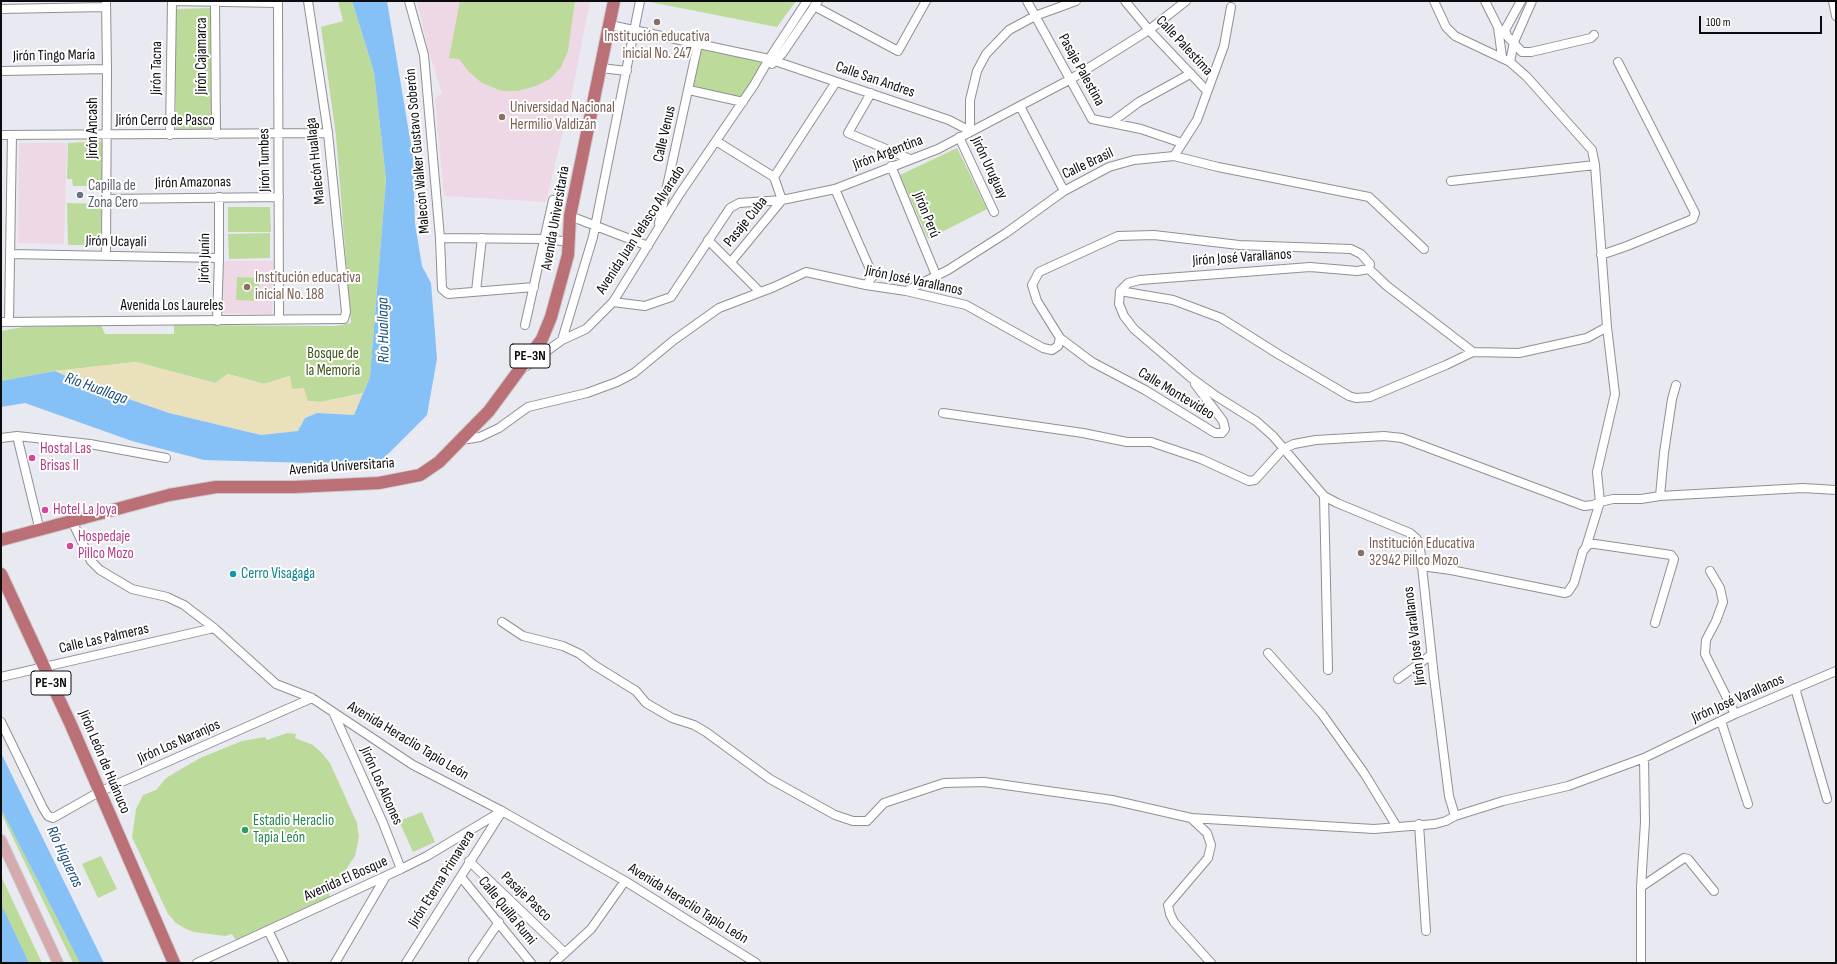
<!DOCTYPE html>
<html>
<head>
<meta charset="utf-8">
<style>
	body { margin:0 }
	#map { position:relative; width:1837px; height:964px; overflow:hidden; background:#e9e9f2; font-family:"Sofia Sans Condensed",sans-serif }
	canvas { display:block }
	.frame { position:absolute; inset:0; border:2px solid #0c0c0f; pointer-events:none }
	.scale { position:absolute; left:1699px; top:16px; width:123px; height:18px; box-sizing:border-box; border:2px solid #0c0c0f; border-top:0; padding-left:5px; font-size:12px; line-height:14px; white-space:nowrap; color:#0c0c0f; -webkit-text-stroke:3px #fff; paint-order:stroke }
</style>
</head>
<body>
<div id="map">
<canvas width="1837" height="964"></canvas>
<div class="frame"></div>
<div class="scale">100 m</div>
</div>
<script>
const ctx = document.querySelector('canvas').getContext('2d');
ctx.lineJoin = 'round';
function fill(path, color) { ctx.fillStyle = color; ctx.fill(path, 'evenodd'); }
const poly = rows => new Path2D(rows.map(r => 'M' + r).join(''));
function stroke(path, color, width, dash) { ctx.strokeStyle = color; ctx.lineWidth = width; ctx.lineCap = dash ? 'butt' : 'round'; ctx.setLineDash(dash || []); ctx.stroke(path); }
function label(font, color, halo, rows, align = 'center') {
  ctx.font = font + ' "Sofia Sans Condensed",sans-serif'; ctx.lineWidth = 4; ctx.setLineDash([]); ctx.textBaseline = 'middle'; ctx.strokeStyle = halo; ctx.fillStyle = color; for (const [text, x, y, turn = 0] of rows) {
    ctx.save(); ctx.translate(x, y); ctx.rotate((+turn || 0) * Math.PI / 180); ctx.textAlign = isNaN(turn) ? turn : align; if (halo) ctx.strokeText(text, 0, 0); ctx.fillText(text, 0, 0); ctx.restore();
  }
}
const education = poly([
	[417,1,590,1,571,98,546,202,444,196,435,99,442,93,428,49],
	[19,143,67,143,64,244,18,243],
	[222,261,274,261,272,314,221,313]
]);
const green = poly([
	[338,1,352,1,374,72,386,179,370,377,363,393,321,402,308,401,292,389,289,376,264,384,228,374,215,383,136,362,55,371,1,381,1,331,23,327,101,325,105,334,174,334,174,325,336,326,351,323,336,136,321,27,343,21],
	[460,1,575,1,568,51,561,67,550,79,536,86,518,91,502,91,482,83,469,72,459,59,449,58],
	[645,1,796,1,777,27],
	[213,8,212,131,176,131,175,9],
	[699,49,768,63,741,99,692,89],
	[104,141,104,186,73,186,72,179,67,179,68,143],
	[957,148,987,209,928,239,900,175],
	[67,203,101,204,101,245,68,245],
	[228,207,270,207,271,232,228,232],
	[270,233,270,258,229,259,228,234],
	[237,277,259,278,259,301,236,300],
	[287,733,296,734,295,738,313,745,322,753,330,763,357,823,359,837,355,856,336,884,328,890,330,898,266,927,236,940,232,934,225,936,194,932,186,929,176,923,168,914,132,837,136,809,143,795,156,790,166,778,200,758,242,741,265,737,267,740],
	[1,809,80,963,73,963,1,813],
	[422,812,435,842,413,852,399,821],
	[101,856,117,889,98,898,82,864],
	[1,876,42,963,29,963,1,906]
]);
const sand = poly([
	[136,362,215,383,228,374,264,384,290,376,292,389,304,388,308,401,321,402,363,393,354,415,317,413,305,418,298,431,262,435,169,413,77,381,55,371]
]);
const water = poly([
	[352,1,387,1,413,157,415,224,422,266,431,283,437,359,427,415,380,462,310,463,204,460,132,441,25,403,1,407,1,381,55,371,77,381,169,413,261,435,298,431,305,418,317,413,354,415,370,377,386,179,374,72],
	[1,753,104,963,80,963,1,809],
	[1,906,4,910,29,963,1,963]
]);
const minor = poly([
	[173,1,278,3],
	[278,1,279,319],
	[409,1,424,55,440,238,442,289,448,294,534,287],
	[1027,1,1092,119,1141,129,1182,143],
	[1125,1,1149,30,1207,91],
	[1485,1,1498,27,1502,57],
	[1521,1,1505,30,1507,36,1522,52,1531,52,1591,38,1594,35],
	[1833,1,1836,16],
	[215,2,216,135],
	[814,6,898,51,926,1],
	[1,9,106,7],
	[610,25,769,59,949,120,970,131,970,100,977,71,986,54,1009,30,1035,16,1076,1],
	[1510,62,1514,42,1532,1],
	[772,64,782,54,818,1],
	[601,68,627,71],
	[1,71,107,69],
	[689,90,743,102],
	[871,93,848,133,910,159],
	[1020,106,1064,191],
	[1112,122,1139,102,1190,74],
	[1,135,328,133],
	[170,135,172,1],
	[959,137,994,212],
	[716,141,774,177,782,200,731,262],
	[1174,156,1218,167,1369,197,1424,249],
	[891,166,936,275],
	[774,177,836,82],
	[1451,181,1595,165],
	[835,189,873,276,866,285],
	[107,199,279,197],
	[570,216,648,246],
	[659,223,698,44],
	[440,238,546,239,570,242],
	[708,240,760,292],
	[11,254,219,258],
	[106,255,107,69,106,1],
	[1601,255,1627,246,1693,219,1695,213,1618,62],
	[1369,269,1387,286,1473,352,1519,353,1587,338,1607,327,1595,165,1592,150,1527,77,1510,62,1455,36,1446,27,1434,1],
	[476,291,482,238],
	[906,291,948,270,1006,233,1064,191,1109,167,1134,160,1174,156,1197,120,1224,46,1231,7],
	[1120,291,1173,300,1221,318,1278,354,1349,396,1356,398,1370,397,1446,365,1473,352],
	[613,302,645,306,671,297,730,208,739,203,782,200,835,189,938,149,1071,79,1149,30,1186,1],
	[9,321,12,135],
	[217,321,219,258,219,197],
	[1,322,344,319,346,312,328,133,308,1],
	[525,325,553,200],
	[1060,338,1092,362,1145,390,1215,433,1222,433,1225,429,1223,421,1195,384],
	[562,340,593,237,640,1],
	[525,367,562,340,586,329,613,302,679,195,754,85,769,59,807,1],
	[943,413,1083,433,1127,442,1151,442,1201,459,1249,481,1255,480,1283,449,1294,444,1316,440,1384,436,1402,438,1584,506,1593,505,1600,502,1613,499,1641,499,1660,496,1803,488,1836,490],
	[17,436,40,531],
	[1,438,17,436,90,444,166,458],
	[462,440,480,437,499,428,528,407,587,393,617,382,634,373,674,340,719,308,774,287,806,272,866,285,906,291,966,305,1043,348,1052,350,1058,346,1060,338,1037,301,1032,285,1039,272,1118,236,1154,235,1239,245,1351,249,1361,254,1370,264,1369,269,1357,271,1310,267,1140,280,1128,283,1120,291,1119,304,1124,316,1134,329,1190,377,1216,396,1256,421,1273,436,1324,496,1337,503,1410,533,1417,539,1420,548,1434,677,1449,796,1455,816,1503,801,1568,786,1644,758,1735,714,1836,671],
	[1324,496,1328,670],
	[1660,496,1664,453,1672,399,1676,385],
	[72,521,91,561,100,570,132,589,167,597,184,605,214,628,276,684,312,698,413,765,502,811,625,881,756,963],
	[1586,547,1600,502,1597,472,1615,394,1607,327],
	[1421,566,1451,570,1565,593,1568,592,1574,583,1583,551,1589,544,1595,544,1671,555,1674,559,1655,623],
	[1710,571,1720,588,1723,602,1716,621,1706,640,1705,654,1735,714],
	[502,622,523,636,563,646,580,654,594,665,636,691,646,703,672,718,694,725,706,732,770,779,835,815,853,821,867,821,884,803,944,783,984,782,1112,800,1191,818,1207,833,1211,845,1208,858,1168,905,1170,914,1174,922,1211,963],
	[1268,653,1322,714,1364,773,1397,827],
	[1,677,214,628],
	[1398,679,1431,655],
	[1795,688,1827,799],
	[334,714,383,823,401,869],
	[1721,721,1748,804],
	[1,722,43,808,48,816,53,818,99,792,312,698],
	[1191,818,1374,829,1435,824,1446,821,1455,816],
	[1419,824,1426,931],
	[469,861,564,952],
	[461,877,531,963],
	[1641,887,1684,858,1688,859,1714,891],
	[268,930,284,963],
	[473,960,499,922],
	[197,963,401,869,427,856,502,811],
	[335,963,386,876],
	[406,963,501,813],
	[554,963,591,929,625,881],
	[1641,963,1641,887,1645,822,1644,758]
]);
const major = poly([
	[1,840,58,963]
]);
const highway = poly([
	[1,540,169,495,216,487,294,487,379,483,420,475,439,462,489,411,542,339,551,317,568,255,570,216,614,1],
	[1,574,71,725,174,963]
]);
const markers = [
	[657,22,4,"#8d6e63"],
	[502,117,4,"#8d6e63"],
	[80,195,4,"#6b7280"],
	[247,287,4,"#8d6e63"],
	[32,458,4,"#d1479c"],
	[45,510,4,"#d1479c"],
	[70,546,4,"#d1479c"],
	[1361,553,4,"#8d6e63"],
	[233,574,4,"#0f9aa8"],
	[245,830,4,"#2e9e5b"]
];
const shields = [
	[530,356,40],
	[51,683,40]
];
const shieldNames = [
	["PE-3N",530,356],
	["PE-3N",51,683]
];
const educationNames = [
	["Institución educativa",657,37,"center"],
	["inicial No. 247",657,54,"center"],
	["Universidad Nacional",510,108],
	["Hermilio Valdizán",510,125],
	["Institución educativa",255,278],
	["inicial No. 188",255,295],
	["Institución Educativa",1369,544],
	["32942 Pillco Mozo",1369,561]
];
const streetNames = [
	["Calle Palestima",1184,46,47],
	["Jirón Tingo María",54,56,-1],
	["Jirón Cajamarca",202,56,-90],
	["Jirón Tacna",157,68,-89],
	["Pasaje Palestina",1081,70,61],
	["Calle San Andres",875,80,19],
	["Jirón Cerro de Pasco",165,121],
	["Jirón Ancash",93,128,-90],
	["Calle Venus",665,134,-77],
	["Malecón Walker Gustavo Soberón",418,151,-95],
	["Jirón Argentina",888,153,-21],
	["Jirón Tumbes",265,160,-91],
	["Malecón Huallaga",316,161,-96],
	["Calle Brasil",1088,164,-25],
	["Jirón Uruguay",989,168,65],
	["Jirón Amazonas",193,183,-1],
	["Jirón Perú",926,215,68],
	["Avenida Universitaria",556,218,-80],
	["Pasaje Cuba",746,222,-51],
	["Avenida Juan Velasco Alvarado",641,230,-57],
	["Jirón Ucayali",116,242,1],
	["Jirón Junín",205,258,-89],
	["Jirón José Varallanos",1242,258,-4],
	["Jirón José Varallanos",914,281,12],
	["Avenida Los Laureles",172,306],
	["Calle Montevideo",1176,394,31],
	["Avenida Universitaria",342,467,-4],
	["Jirón José Varallanos",1415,636,-97],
	["Calle Las Palmeras",104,639,-13],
	["Jirón José Varallanos",1738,699,-24],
	["Avenida Heraclio Tapio León",408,741,31],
	["Jirón Los Naranjos",179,742,-24],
	["Jirón León de Huánuco",104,762,67],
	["Jirón Los Alcones",381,786,66],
	["Avenida El Bosque",346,879,-24],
	["Jirón Eterna Primavera",442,879,-58],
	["Pasaje Pasco",526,897,44],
	["Avenida Heraclio Tapio León",688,904,32],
	["Calle Quilla Rumi",507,911,51]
];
const worshipNames = [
	["Capilla de",88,186],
	["Zona Cero",88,203]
];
const parkNames = [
	["Bosque de",333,354],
	["la Memoria",333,371]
];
const hotelNames = [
	["Hostal Las",40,449],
	["Brisas II",40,466],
	["Hotel La Joya",53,510],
	["Hospedaje",78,537],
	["Pillco Mozo",78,554]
];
const cultureNames = [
	["Cerro Visagaga",241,574]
];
const leisureNames = [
	["Estadio Heraclio",253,821],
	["Tapia León",253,838]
];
const waterNames = [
	["Río Huallaga",384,330,-91],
	["Río Huallaga",96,389,20],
	["Río Higueras",64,857,65]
];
fill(education, '#efd8e5');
fill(green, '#bcdb9b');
fill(sand, '#eae0bb');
fill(water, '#85c0f6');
stroke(minor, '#8f8f97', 10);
stroke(major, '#cacaca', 12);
stroke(highway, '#cacaca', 14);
stroke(minor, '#fff', 8);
stroke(major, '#d6a9ad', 10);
stroke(highway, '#bb6f77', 12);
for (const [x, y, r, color] of markers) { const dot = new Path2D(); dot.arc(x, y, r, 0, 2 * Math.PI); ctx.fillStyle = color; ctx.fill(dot); stroke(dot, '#fff', 1.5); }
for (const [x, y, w] of shields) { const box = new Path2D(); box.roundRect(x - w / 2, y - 12, w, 24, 3); ctx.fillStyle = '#fff'; ctx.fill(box); stroke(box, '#0c0c0f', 1); }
label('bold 14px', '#0c0c0f', null, shieldNames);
label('15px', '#785e54', '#fff', educationNames, 'left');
label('15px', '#0c0c0f', '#fff', streetNames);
label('15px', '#5b616d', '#fff', worshipNames, 'left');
label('15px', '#385114', '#fff', parkNames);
label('15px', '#b23c85', '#fff', hotelNames, 'left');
label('15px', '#0d838f', '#fff', cultureNames, 'left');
label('15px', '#27864d', '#fff', leisureNames, 'left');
label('italic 16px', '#184e7a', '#fff', waterNames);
</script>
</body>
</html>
